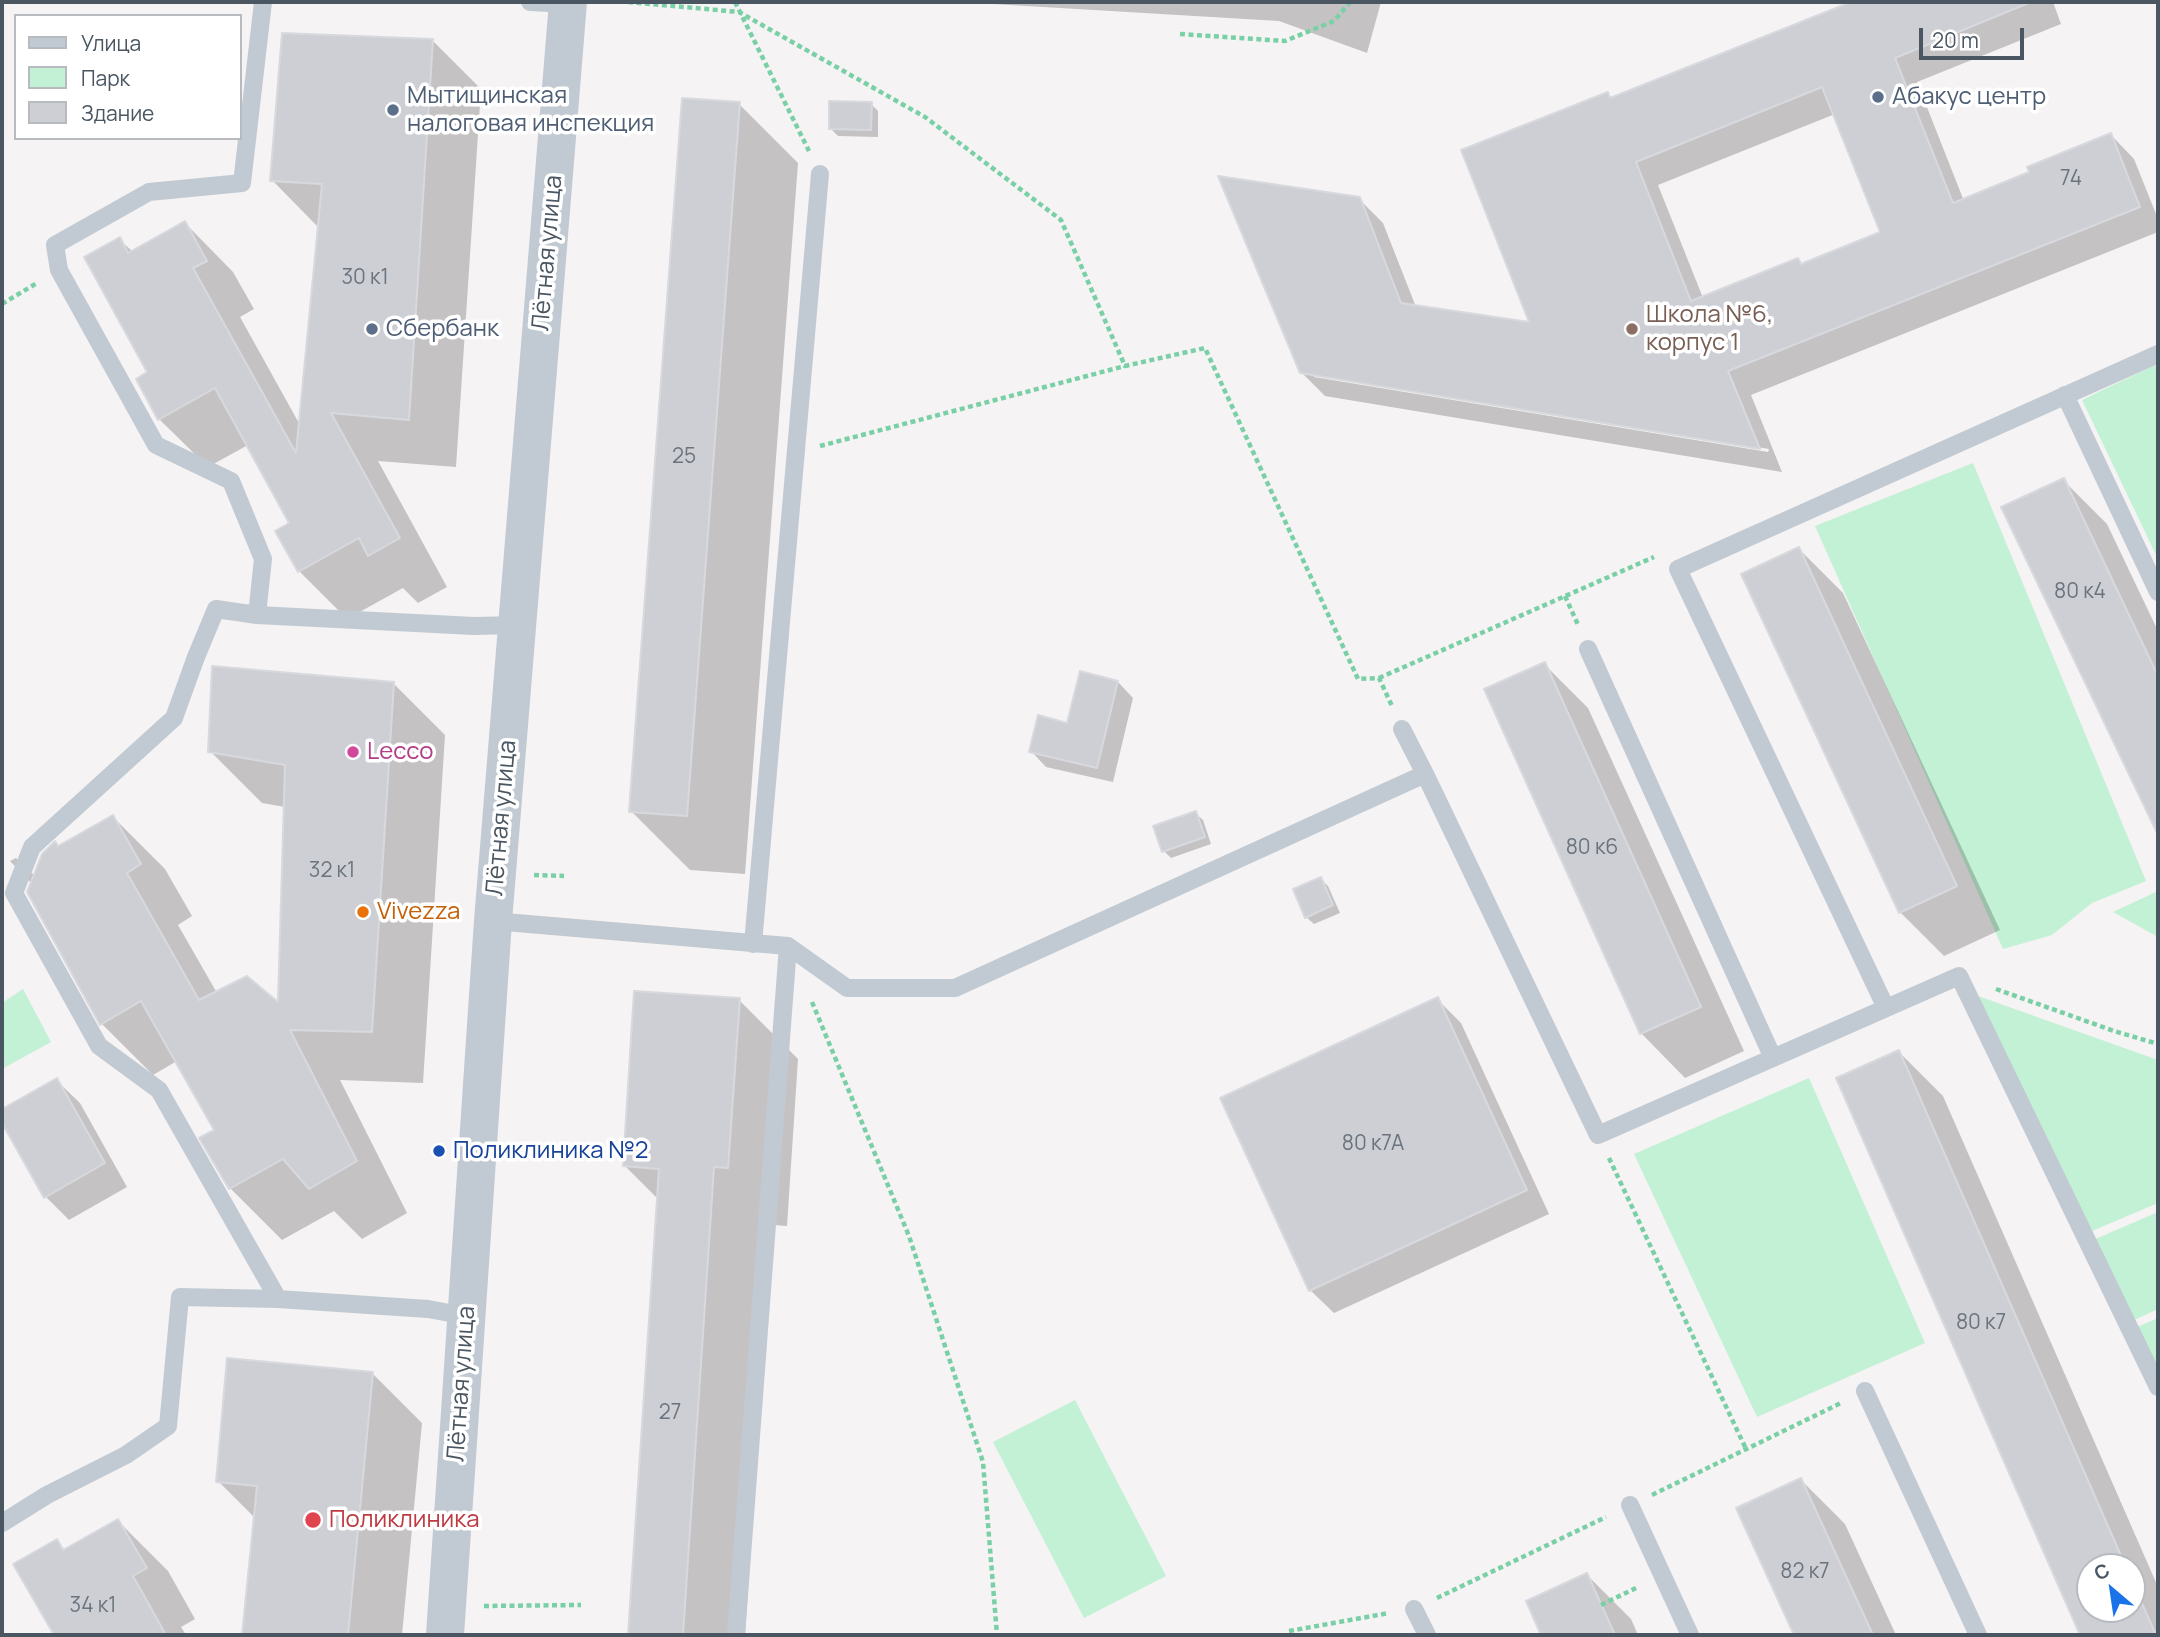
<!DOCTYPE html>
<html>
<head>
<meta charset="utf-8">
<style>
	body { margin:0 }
	#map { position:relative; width:2160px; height:1637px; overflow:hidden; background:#f5f3f3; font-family:Manrope,sans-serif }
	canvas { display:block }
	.frame { position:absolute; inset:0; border:4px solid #4a5661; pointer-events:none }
	.legend { position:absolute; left:14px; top:14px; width:228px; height:126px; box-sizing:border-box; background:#fff; border:2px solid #b7bbc0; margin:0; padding:9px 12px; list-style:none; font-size:21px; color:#4a5661 }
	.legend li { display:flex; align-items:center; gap:14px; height:35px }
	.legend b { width:35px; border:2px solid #b7bbc0 }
	.north { position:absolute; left:2076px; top:1553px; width:70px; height:70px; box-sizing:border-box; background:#fff; border:2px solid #b7bbc0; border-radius:50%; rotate:331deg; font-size:19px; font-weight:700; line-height:28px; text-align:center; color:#4a5661 }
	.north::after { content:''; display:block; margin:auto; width:24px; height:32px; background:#1a73e8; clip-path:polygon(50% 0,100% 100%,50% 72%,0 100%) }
	.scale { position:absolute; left:1919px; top:28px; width:105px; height:32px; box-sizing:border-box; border:4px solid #4a5661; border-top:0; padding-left:9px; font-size:21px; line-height:24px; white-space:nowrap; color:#4a5661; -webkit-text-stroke:5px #fff; paint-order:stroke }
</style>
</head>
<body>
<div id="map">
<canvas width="2160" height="1637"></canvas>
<div class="frame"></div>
<ul class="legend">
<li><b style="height:9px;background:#c1cad2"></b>Улица</li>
<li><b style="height:19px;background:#c3f1d5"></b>Парк</li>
<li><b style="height:19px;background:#cdcfd5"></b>Здание</li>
</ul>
<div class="north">С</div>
<div class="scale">20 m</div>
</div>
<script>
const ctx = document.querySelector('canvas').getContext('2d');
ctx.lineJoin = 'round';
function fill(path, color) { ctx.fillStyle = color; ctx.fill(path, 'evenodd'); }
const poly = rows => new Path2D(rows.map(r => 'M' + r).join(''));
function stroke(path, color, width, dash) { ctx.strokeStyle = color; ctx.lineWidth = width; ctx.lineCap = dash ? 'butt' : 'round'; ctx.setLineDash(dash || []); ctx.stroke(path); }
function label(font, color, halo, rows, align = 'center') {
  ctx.font = font + ' Manrope,sans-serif'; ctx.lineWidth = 7; ctx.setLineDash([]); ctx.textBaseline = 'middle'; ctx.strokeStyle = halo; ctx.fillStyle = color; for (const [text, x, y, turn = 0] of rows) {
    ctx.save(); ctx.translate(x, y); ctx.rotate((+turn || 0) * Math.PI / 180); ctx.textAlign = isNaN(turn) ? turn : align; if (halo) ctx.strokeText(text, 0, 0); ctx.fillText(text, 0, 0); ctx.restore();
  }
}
const green = poly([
	[2155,365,2158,373,2158,559,2082,400],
	[1973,463,2146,881,2092,903,2052,935,2003,949,1815,526],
	[2158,891,2158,937,2113,912],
	[23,989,51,1042,2,1069,2,1003],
	[1978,996,2158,1060,2158,1203,2092,1231],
	[1809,1078,1925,1343,1757,1417,1634,1154],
	[2158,1212,2158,1309,2132,1321,2093,1240],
	[2158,1318,2158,1372,2137,1327],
	[1075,1400,1166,1576,1084,1618,993,1442]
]);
const shadow = poly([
	[959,2,1381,2,1367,53,1279,21],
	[1855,2,2053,2,2061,24,1917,82,1964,201,2031,173,2111,135,2134,159,2158,219,2158,232,1751,395,1782,472,1325,396,1301,372,1359,199,1383,223,1416,307,1532,324,1608,94,1613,99],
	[1835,114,1882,232,1803,265,1798,260,1703,298,1658,185],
	[1314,374,1769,449,1768,452,1314,377],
	[432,40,481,89,456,467,378,461,447,587,418,603,403,588,347,619,299,571,291,524,248,445,208,467,159,419,119,239,133,252,185,223,233,272,254,309,240,317,300,425,319,228,272,180],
	[739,104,798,163,745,874,690,870,631,811],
	[871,104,878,111,878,137,838,136,830,128],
	[2063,480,2107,524,2158,631,2158,831,2004,508],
	[1799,549,1843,593,2000,930,1944,956,1900,912],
	[1544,664,1588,708,1744,1051,1685,1078,1641,1033,1486,690],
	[1118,682,1133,698,1113,782,1046,767,1031,751,1069,725],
	[394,684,445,735,423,1083,340,1080,407,1213,362,1239,334,1211,282,1240,230,1188,216,1131,177,1061,153,1075,101,1023,32,884,10,861,16,858,35,876,59,847,113,817,165,869,192,916,178,925,217,993,280,1006,285,807,262,803,210,751],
	[1195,813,1203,820,1211,844,1171,858,1164,851],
	[1321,879,1328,886,1340,913,1314,924,1306,917],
	[1437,999,1461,1023,1549,1214,1334,1313,1310,1290],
	[739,1000,798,1059,787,1226,773,1225,745,1635,630,1635,659,1200,625,1166],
	[1899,1052,1943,1096,2158,1587,2158,1635,2082,1635,1838,1079],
	[2090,1567,2132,1567,2132,1609,2090,1609],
	[56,1080,80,1103,127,1187,69,1220,46,1197,2,1120,2,1111],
	[372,1373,422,1423,402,1635,244,1635,256,1519,218,1481],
	[1801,1480,1845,1524,1896,1635,1796,1635,1738,1509],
	[118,1521,168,1571,195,1619,181,1627,186,1635,56,1635,16,1564,57,1541,66,1551],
	[1587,1575,1631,1619,1638,1635,1543,1635,1528,1602]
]);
const building = poly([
	[1851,2,2031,2,1895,58,1953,203,2029,172,2027,167,2111,133,2140,207,1728,371,1760,449,1300,373,1218,176,1360,197,1401,303,1529,322,1461,150,1608,92,1610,98,1851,2],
	[1822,87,1880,232,1801,264,1798,258,1691,301,1636,162,1822,87],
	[282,33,433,39,409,420,331,413,400,538,368,556,359,538,298,572,275,531,289,523,215,388,158,420,136,379,147,372,84,257,120,237,128,253,185,221,207,261,193,268,296,453,322,184,270,181,282,33],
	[682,98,740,102,687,816,629,812,682,98],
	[829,101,872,102,871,130,829,129,829,101],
	[2064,478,2158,676,2158,835,2001,507,2064,478],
	[1799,547,1957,886,1899,913,1741,574,1799,547],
	[1545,662,1701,1007,1640,1034,1484,689,1545,662],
	[212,666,394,682,372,1032,290,1030,357,1161,309,1189,283,1159,229,1189,199,1138,214,1130,141,1001,100,1025,27,892,42,854,55,841,58,846,113,815,141,864,127,873,199,1000,247,976,278,1002,285,765,208,752,212,666],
	[1080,671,1118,681,1097,768,1029,752,1038,715,1067,723,1080,671],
	[1196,811,1205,837,1162,852,1153,826,1196,811],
	[1321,877,1333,905,1305,918,1293,889,1321,877],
	[634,991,740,998,728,1168,714,1167,683,1635,628,1635,659,1169,623,1166,634,991],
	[1438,997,1527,1190,1309,1291,1220,1098,1438,997],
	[1899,1050,2126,1567,2090,1567,2090,1609,2132,1609,2132,1581,2156,1635,2080,1635,1836,1078,1899,1050],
	[57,1078,105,1163,44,1198,2,1123,2,1109,57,1078],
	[227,1358,373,1372,348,1635,242,1635,257,1486,216,1482,227,1358],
	[1801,1478,1873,1635,1794,1635,1736,1508,1801,1478],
	[118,1519,147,1568,133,1576,166,1635,54,1635,13,1564,57,1539,63,1550,118,1519],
	[1587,1573,1615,1635,1541,1635,1526,1601,1587,1573]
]);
const path = poly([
	[628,2,739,12,925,117,1061,220,1125,366,1205,348,1358,679,1379,678,1392,706],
	[735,2,809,151],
	[1180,34,1285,41,1334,21,1350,2],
	[2,304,37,283],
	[820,446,1125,366],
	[1565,596,1579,627],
	[1379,678,1654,557],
	[534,875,564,876],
	[1996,989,2114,1031,2158,1044],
	[812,1002,909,1236,983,1462,997,1635],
	[1609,1158,1746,1449],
	[1652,1495,1843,1402],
	[1437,1598,1606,1517],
	[1601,1605,1638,1587],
	[484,1606,581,1605],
	[1289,1631,1389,1613]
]);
const service = poly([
	[530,2,568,4],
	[2065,395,2158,592],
	[257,615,263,559,231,481,156,445,59,270,55,245,149,192,242,183,263,2],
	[1588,649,1773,1058],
	[1425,774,1598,1135,1959,976,2158,1387],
	[493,921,788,946,847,988,955,988,1425,774,1402,729],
	[753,944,820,174],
	[1886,1008,1678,569,2158,354],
	[278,1299,159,1090,99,1046,14,893,32,847,174,718,196,657,216,609,257,615,474,626,517,625],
	[1865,1391,1978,1635],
	[1630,1505,1690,1635],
	[2,1523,47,1495,126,1455,168,1426,180,1297,278,1299,428,1309,466,1316],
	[1414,1609,1427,1635],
	[736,1635,788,946]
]);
const tertiary = poly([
	[445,1635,493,921,568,2]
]);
const markers = [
	[1878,97,7,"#5c6f8a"],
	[393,110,7,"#5c6f8a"],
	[372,329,7,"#5c6f8a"],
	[1632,329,7,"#8d6e63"],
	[353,752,7,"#d1479c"],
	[363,912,7,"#e8710a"],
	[439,1151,7,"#1a4fb4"],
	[313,1520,9,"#e0444e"]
];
const numberNames = [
	["74",2071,179],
	["30 к1",365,278],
	["25",684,457],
	["80 к4",2080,592],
	["80 к6",1592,848],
	["32 к1",332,871],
	["80 к7А",1373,1144],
	["80 к7",1981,1323],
	["27",670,1413],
	["82 к7",1805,1572],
	["34 к1",93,1606]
];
const serviceNames = [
	["Мытищинская",407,96],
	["налоговая инспекция",407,124],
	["Абакус центр",1892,97],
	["Сбербанк",386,329]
];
const streetNames = [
	["Лётная улица",548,253,-85],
	["Лётная улица",502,818,-85],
	["Лётная улица",462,1384,-86]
];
const educationNames = [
	["Школа №6,",1646,315],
	["корпус 1",1646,343]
];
const hotelNames = [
	["Lecco",367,752]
];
const foodNames = [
	["Vivezza",377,912]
];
const transitNames = [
	["Поликлиника №2",453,1151]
];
const healthNames = [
	["Поликлиника",329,1520]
];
fill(green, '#c3f1d5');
fill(shadow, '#0003');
fill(building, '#cdcfd5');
stroke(building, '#d7d9de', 2);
stroke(path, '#7ad0a6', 4.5, [5, 3.5]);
stroke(service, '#c1cad2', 18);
stroke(tertiary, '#c1cad2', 38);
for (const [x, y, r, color] of markers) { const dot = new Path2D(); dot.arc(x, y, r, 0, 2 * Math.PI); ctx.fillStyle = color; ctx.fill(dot); stroke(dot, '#fff', 2.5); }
label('21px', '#6b747e', null, numberNames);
label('24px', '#4e5e75', '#fff', serviceNames, 'left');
label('24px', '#4a5661', '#fff', streetNames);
label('24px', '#785e54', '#fff', educationNames, 'left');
label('24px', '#b23c85', '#fff', hotelNames, 'left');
label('24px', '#c56008', '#fff', foodNames, 'left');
label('24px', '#164399', '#fff', transitNames, 'left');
label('24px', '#be3a42', '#fff', healthNames, 'left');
</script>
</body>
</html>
